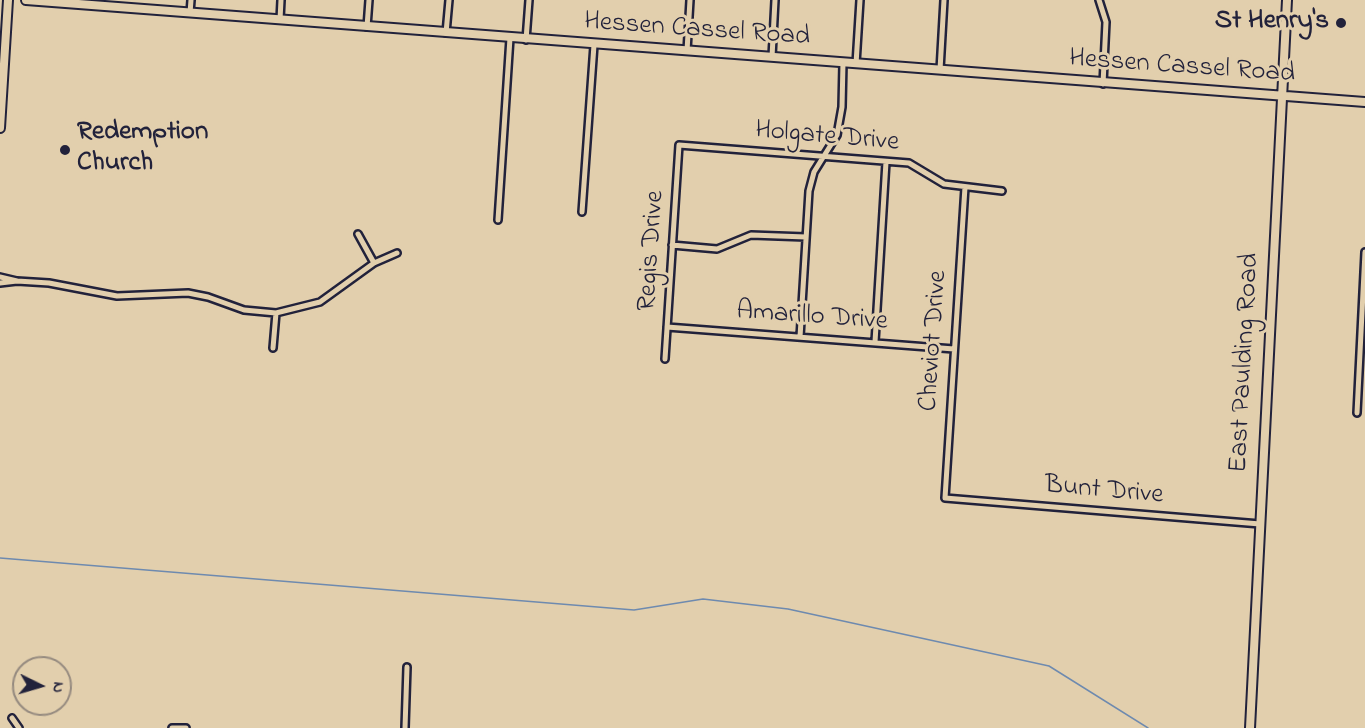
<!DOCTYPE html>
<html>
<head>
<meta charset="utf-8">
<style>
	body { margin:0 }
	#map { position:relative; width:1365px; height:728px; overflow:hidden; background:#e2cfad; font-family:"Indie Flower",sans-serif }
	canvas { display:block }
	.north { position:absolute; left:12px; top:656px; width:60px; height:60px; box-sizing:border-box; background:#e2cfad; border:2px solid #958a7f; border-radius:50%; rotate:95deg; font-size:16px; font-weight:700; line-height:24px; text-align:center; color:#22223b }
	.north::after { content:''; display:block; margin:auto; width:21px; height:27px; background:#22223b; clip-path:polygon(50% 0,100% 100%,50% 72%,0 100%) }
</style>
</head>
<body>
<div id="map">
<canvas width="1365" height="728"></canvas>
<div class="north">N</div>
</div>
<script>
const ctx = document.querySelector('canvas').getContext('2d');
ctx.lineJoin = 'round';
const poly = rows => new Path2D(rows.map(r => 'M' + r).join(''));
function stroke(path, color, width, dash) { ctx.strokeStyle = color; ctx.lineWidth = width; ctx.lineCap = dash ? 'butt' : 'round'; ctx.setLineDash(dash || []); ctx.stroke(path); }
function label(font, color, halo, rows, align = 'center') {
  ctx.font = font + ' "Indie Flower",sans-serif'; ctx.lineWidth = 6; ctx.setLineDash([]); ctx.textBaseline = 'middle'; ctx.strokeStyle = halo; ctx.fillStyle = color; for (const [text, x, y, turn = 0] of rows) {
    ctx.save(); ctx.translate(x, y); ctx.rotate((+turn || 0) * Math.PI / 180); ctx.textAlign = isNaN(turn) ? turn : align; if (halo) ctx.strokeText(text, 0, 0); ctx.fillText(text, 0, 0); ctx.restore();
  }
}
const stream = poly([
	[0,558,634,610,703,599,788,609,1049,666,1148,728]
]);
const minor = poly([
	[1099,0,1106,22,1103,84],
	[190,13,191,0],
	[280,20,281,0],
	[367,27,369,0],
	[446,33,449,0],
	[526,40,529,0],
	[687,51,690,0],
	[772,57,775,0],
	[856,64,860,0],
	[940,70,944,0],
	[965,187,945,498,1260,524],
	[582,212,594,45],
	[498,220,510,38],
	[358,234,374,263],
	[672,245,717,249,751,235,806,237],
	[0,277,17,281,0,283],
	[17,281,49,283,117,296,188,293,208,297,244,310,276,313,320,302,374,263,397,253],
	[667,327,954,349],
	[800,337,809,191,814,172,837,135,842,107,843,63],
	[875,342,886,162],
	[273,348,276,313],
	[665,359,679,145,909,163,944,184,1002,191],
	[1357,413,1365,252],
	[12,718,19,728],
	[172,728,186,728],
	[405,728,407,667]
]);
const secondary = poly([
	[26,0,1365,102],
	[0,128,8,0],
	[1250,728,1287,0]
]);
const markers = [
	[1341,23,6,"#22223b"],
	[65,150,6,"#22223b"]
];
const poiNames = [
	["St Henry's",1329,23],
	["Redemption",77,134,"left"],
	["Church",77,165,"left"]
];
const streetNames = [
	["Hessen Cassel Road",697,31,4],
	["Hessen Cassel Road",1182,68,4],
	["Holgate Drive",827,138,5],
	["Regis Drive",653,251,-86],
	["Amarillo Drive",812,318,4],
	["Cheviot Drive",935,341,-86],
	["East Paulding Road",1246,363,-87],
	["Bunt Drive",1104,492,5]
];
stroke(stream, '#6e8aaf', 1.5);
stroke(minor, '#22223b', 10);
stroke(secondary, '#22223b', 12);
stroke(minor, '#e2cfad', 5);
stroke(secondary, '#e2cfad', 8);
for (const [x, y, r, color] of markers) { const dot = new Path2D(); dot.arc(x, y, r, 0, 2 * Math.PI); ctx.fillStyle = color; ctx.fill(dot); stroke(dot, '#e2cfad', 2); }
label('bold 27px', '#22223b', '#e2cfad', poiNames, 'right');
label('27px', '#22223b', '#e2cfad', streetNames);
</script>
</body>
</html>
